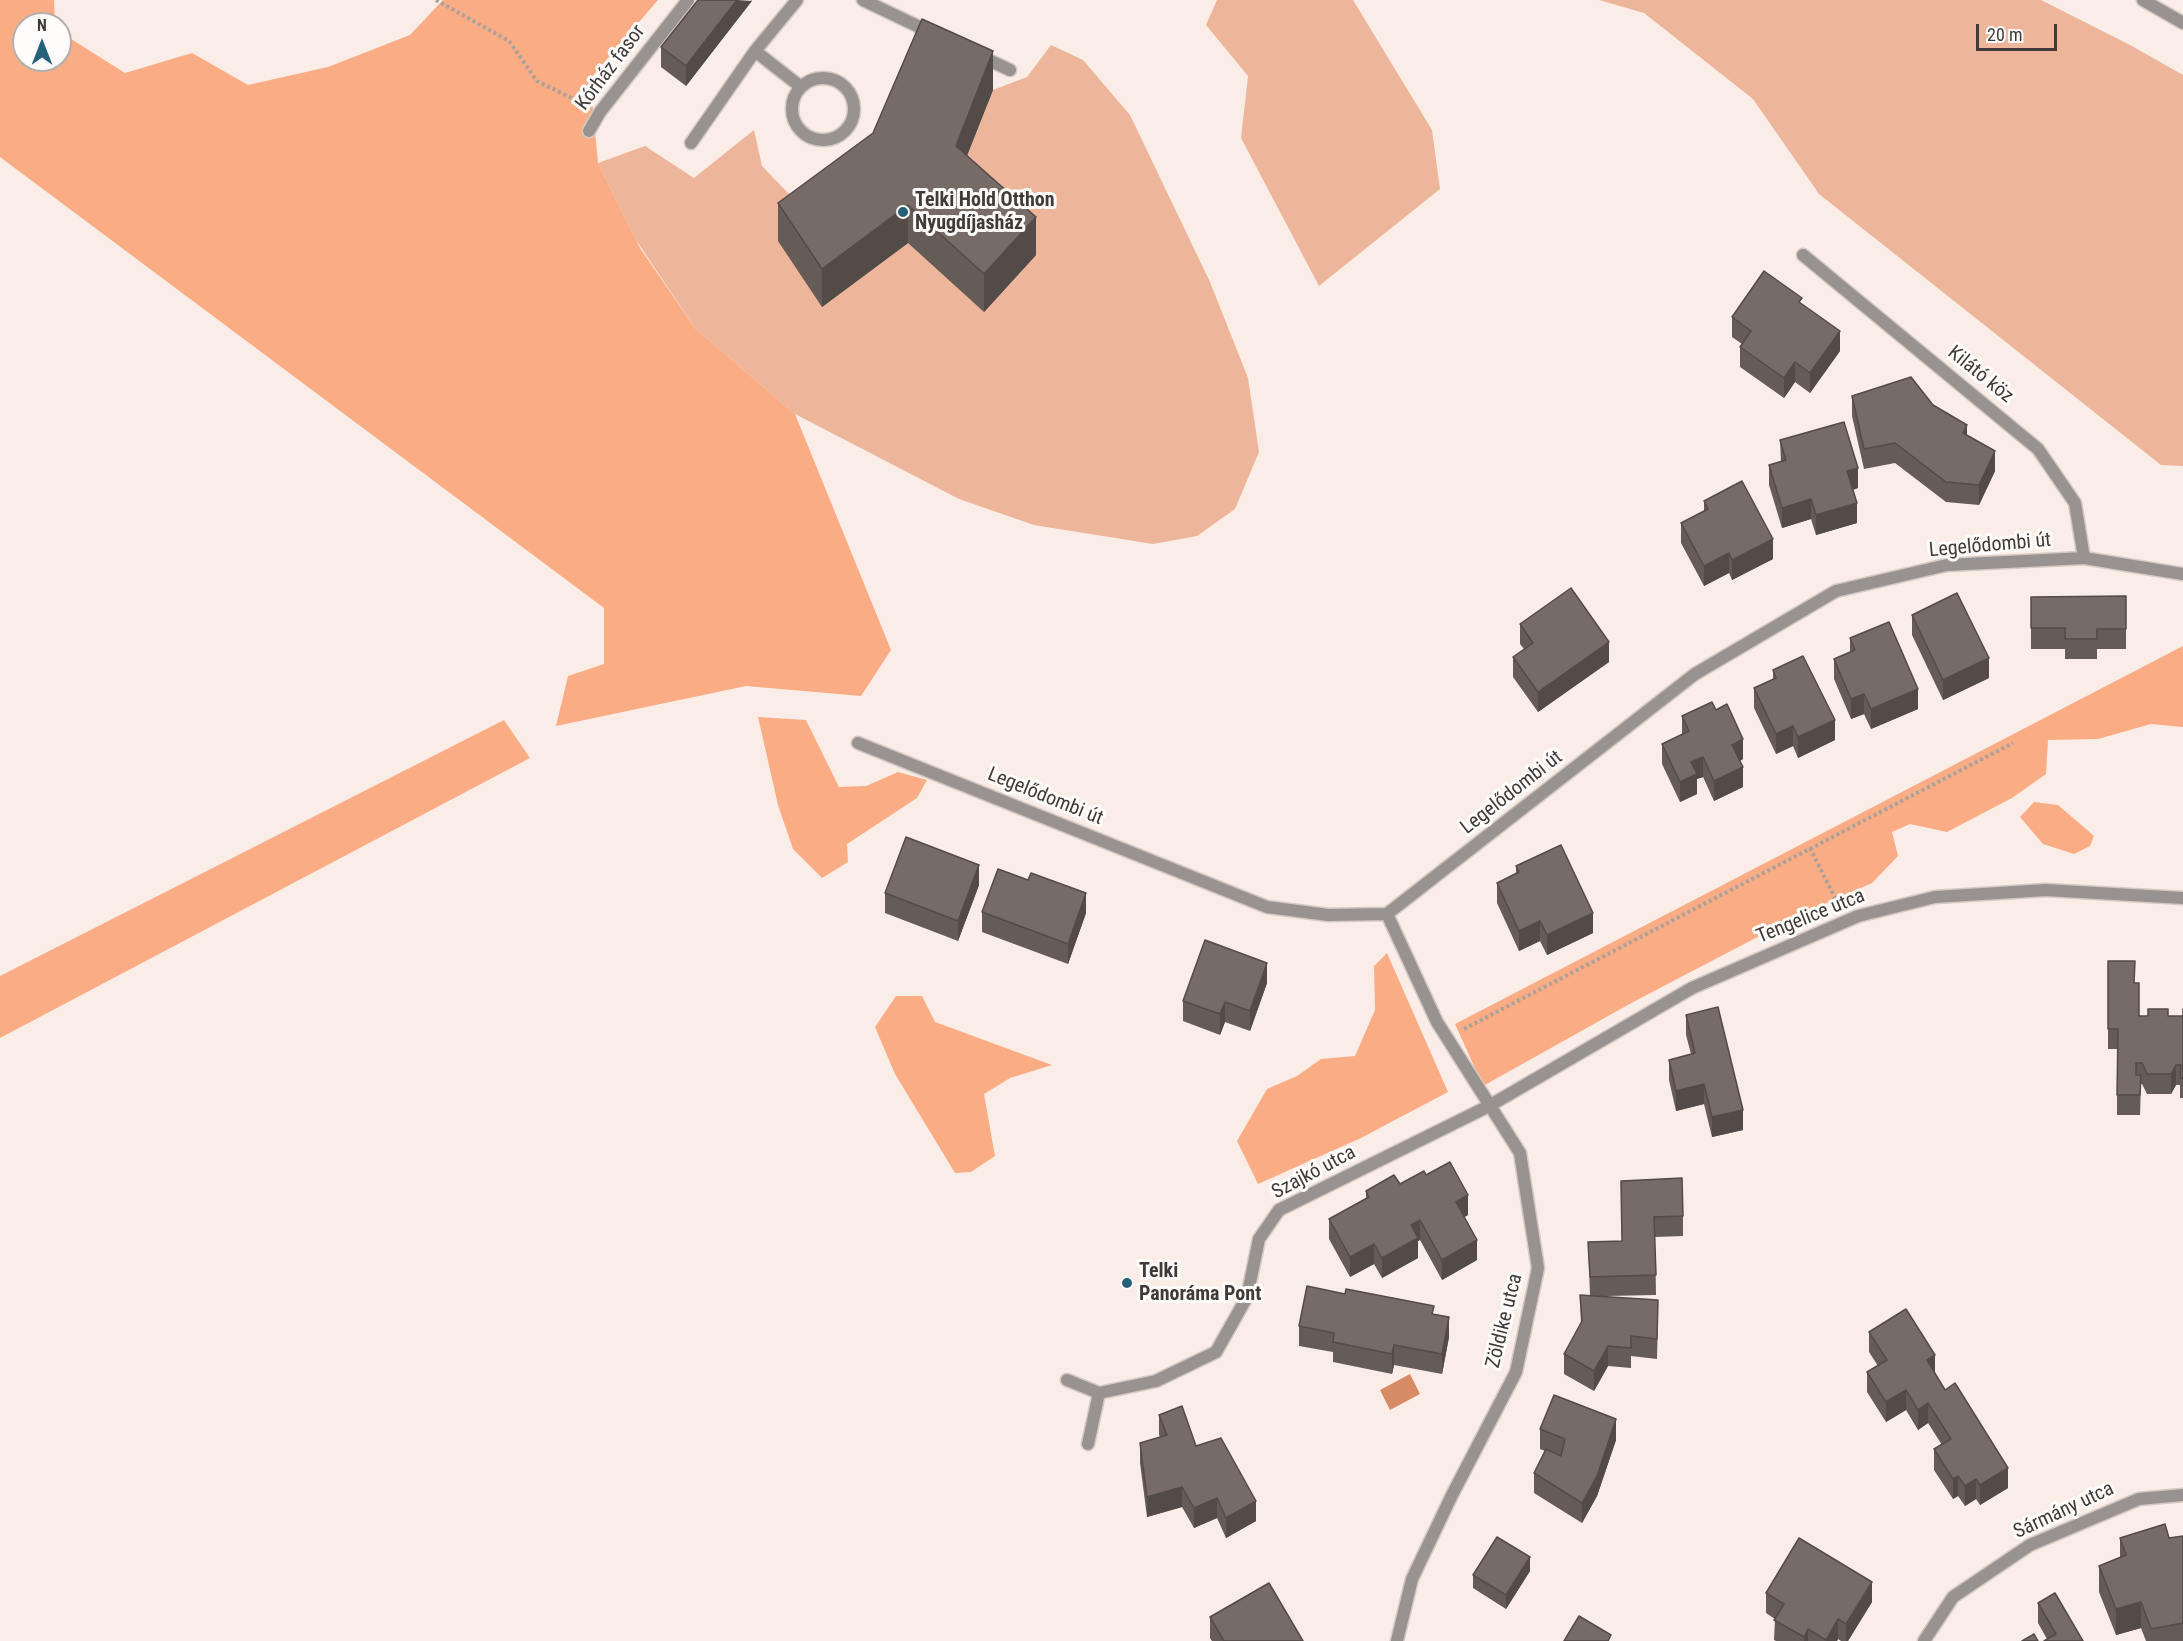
<!DOCTYPE html>
<html>
<head>
<meta charset="utf-8">
<style>
	body { margin:0 }
	#map { position:relative; width:2183px; height:1641px; overflow:hidden; background:#faede7; font-family:"Roboto Condensed",sans-serif }
	canvas { display:block }
	.north { position:absolute; left:12px; top:12px; width:60px; height:60px; box-sizing:border-box; background:#fffdfb; border:2px solid #b3afad; border-radius:50%; rotate:0deg; font-size:16px; font-weight:700; line-height:24px; text-align:center; color:#403b39 }
	.north::after { content:''; display:block; margin:auto; width:21px; height:27px; background:#256179; clip-path:polygon(50% 0,100% 100%,50% 72%,0 100%) }
	.scale { position:absolute; left:1976px; top:24px; width:81px; height:27px; box-sizing:border-box; border:3px solid #403b39; border-top:0; padding-left:8px; font-size:18px; line-height:21px; white-space:nowrap; color:#403b39; -webkit-text-stroke:4px #fffdfb; paint-order:stroke }
</style>
</head>
<body>
<div id="map">
<canvas width="2183" height="1641"></canvas>
<div class="north">N</div>
<div class="scale">20 m</div>
</div>
<script>
const ctx = document.querySelector('canvas').getContext('2d');
ctx.lineJoin = 'round';
function fill(path, color) { ctx.fillStyle = color; ctx.fill(path, 'evenodd'); }
const poly = rows => new Path2D(rows.map(r => 'M' + r).join(''));
function stroke(path, color, width, dash) { ctx.strokeStyle = color; ctx.lineWidth = width; ctx.lineCap = dash ? 'butt' : 'round'; ctx.setLineDash(dash || []); ctx.stroke(path); }
function label(font, color, halo, rows, align = 'center') {
  ctx.font = font + ' "Roboto Condensed",sans-serif'; ctx.lineWidth = 6; ctx.setLineDash([]); ctx.textBaseline = 'middle'; ctx.strokeStyle = halo; ctx.fillStyle = color; for (const [text, x, y, turn = 0] of rows) {
    ctx.save(); ctx.translate(x, y); ctx.rotate((+turn || 0) * Math.PI / 180); ctx.textAlign = isNaN(turn) ? turn : align; if (halo) ctx.strokeText(text, 0, 0); ctx.fillText(text, 0, 0); ctx.restore();
  }
}
const green = poly([
	[1217,0,1353,0,1432,130,1440,189,1319,286,1241,138,1248,76,1206,25],
	[1599,0,2041,0,2130,45,2183,75,2183,466,2161,465,1819,194,1753,99,1644,13],
	[1051,45,1083,60,1130,115,1210,282,1248,378,1259,452,1235,509,1197,536,1153,544,1034,525,959,499,795,414,695,328,636,240,598,163,645,146,694,178,754,130,762,166,788,193,817,203,956,184,993,90,1027,77]
]);
const forest = poly([
	[0,0,54,0,55,24,24,24,24,60,60,60,60,32,125,73,192,53,248,85,328,67,410,35,443,0,658,0,590,79,598,163,640,248,695,328,795,414,891,650,861,696,746,686,556,726,568,676,604,664,604,608,0,157],
	[2183,646,2183,727,2151,724,2098,739,2048,740,2046,774,2012,798,1947,832,1910,824,1892,832,1898,856,1872,883,1796,917,1635,1001,1483,1086,1455,1024],
	[758,717,806,720,839,787,866,786,898,772,927,780,917,798,847,844,848,862,822,878,793,849,778,805],
	[504,720,530,758,0,1038,0,976],
	[2034,802,2058,805,2094,836,2090,846,2074,854,2043,844,2020,817],
	[1387,953,1448,1092,1361,1138,1258,1184,1237,1141,1267,1089,1297,1076,1321,1059,1355,1056,1375,1010,1374,966],
	[896,996,922,996,935,1022,1052,1065,1010,1078,984,1094,995,1156,971,1172,955,1173,895,1074,875,1027]
]);
const water = poly([
	[1410,1374,1420,1394,1390,1410,1380,1390]
]);
const path = poly([
	[436,0,509,41,537,81,584,104],
	[1810,848,1838,904],
	[1464,1029,2013,743]
]);
const service = poly([
	[863,0,932,33],
	[755,51,801,87],
	[980,56,1010,70],
	'792 109a31 31 0 1 1 62 0a31 31 0 1 1-62 0Z',
	[691,143,755,51,797,0]
]);
const minor = poly([
	[2143,0,2183,23],
	[589,131,600,112,688,0],
	[1803,255,2038,449,2075,503,2084,558],
	[858,743,1267,907,1328,915,1387,914,1695,674,1836,591,1947,565,2084,558,2183,574],
	[1387,914,1437,1022,1520,1153,1538,1268,1516,1372,1452,1495,1412,1579,1397,1641],
	[1067,1380,1099,1393,1156,1381,1216,1352,1247,1297,1259,1239,1279,1210,1489,1106,1692,988,1858,916,1935,897,2046,890,2183,898],
	[1088,1444,1099,1393],
	[1924,1641,1953,1597,2030,1545,2139,1499,2183,1495]
]);
const wall = poly([
	[752,0,686,86,661,67,661,47],
	[993,90,967,155,1036,255,984,312,908,243,822,307,778,241,778,203],
	[1802,305,1840,351,1810,393,1795,382,1784,398,1740,367,1740,347,1742,344,1732,337,1732,317],
	[1852,396,1933,405,1967,435,1995,471,1979,505,1946,502,1895,463,1864,469,1852,416],
	[1780,440,1858,488,1853,490,1857,523,1816,535,1811,519,1782,528,1769,485,1769,465,1781,462],
	[1704,501,1773,559,1732,580,1729,573,1704,586,1681,543,1681,523,1704,511],
	[2126,596,2126,649,2097,649,2097,659,2065,659,2065,649,2031,649,2031,597],
	[1912,615,1989,678,1943,700,1912,635],
	[1520,624,1609,662,1538,712,1513,677,1513,657,1524,649,1520,644],
	[1850,638,1918,709,1871,729,1864,714,1851,719,1834,679,1834,659,1850,652],
	[1773,670,1835,740,1798,758,1793,746,1776,754,1754,708,1754,688,1773,679],
	[1682,716,1743,759,1740,761,1743,787,1714,801,1703,777,1697,779,1697,794,1680,802,1662,764,1662,744,1682,735],
	[1516,866,1593,933,1547,955,1540,941,1519,951,1497,903,1497,883,1516,874],
	[979,885,958,941,885,913,885,893],
	[982,912,1086,913,1068,964,982,932],
	[2108,961,2135,983,2139,1016,2183,1016,2183,1009,2183,1098,2180,1098,2180,1085,2176,1085,2171,1094,2147,1094,2142,1084,2141,1084,2140,1115,2117,1115,2117,1049,2108,1049],
	[1267,983,1250,1031,1225,1022,1220,1035,1183,1021,1183,1001],
	[1686,1015,1743,1130,1712,1137,1704,1104,1676,1111,1669,1080,1669,1060,1691,1054,1686,1035],
	[1426,1175,1468,1215,1464,1217,1477,1260,1442,1280,1420,1240,1418,1241,1418,1258,1382,1278,1374,1264,1350,1277,1329,1239,1329,1219,1366,1198,1366,1191,1400,1184],
	[1621,1181,1683,1216,1683,1236,1655,1237,1656,1295,1606,1296,1658,1320,1657,1359,1631,1356,1631,1368,1608,1366,1594,1391,1564,1374,1564,1354,1581,1324,1580,1295,1590,1295,1588,1242,1622,1241],
	[1434,1314,1449,1337,1442,1374,1394,1365,1392,1374,1333,1362,1333,1352,1299,1346,1299,1326],
	[1869,1332,1935,1373,2008,1488,1980,1505,1976,1499,1965,1506,1958,1496,1953,1499,1934,1470,1934,1449,1942,1445,1928,1423,1918,1430,1906,1410,1886,1422,1867,1392,1867,1372,1878,1366,1869,1352],
	[1159,1415,1196,1446,1256,1521,1226,1538,1217,1518,1194,1528,1182,1507,1147,1517,1140,1463,1140,1443,1160,1437,1159,1435],
	[1540,1429,1616,1440,1597,1496,1582,1523,1534,1493,1534,1473,1545,1451,1540,1449],
	[2183,1536,2183,1641,2146,1641,2141,1628,2116,1635,2099,1592,2099,1566,2120,1557,2120,1538,2169,1538],
	[1530,1571,1506,1609,1473,1588,1473,1575],
	[1766,1593,1872,1602,1848,1641,1841,1641,1838,1639,1837,1641,1776,1641,1774,1640,1775,1619,1766,1613],
	[2038,1603,2083,1641,2047,1639,2038,1623],
	[1210,1617,1303,1641,1212,1641,1210,1638]
]);
const shadedWall = poly([
	[737,0,752,1,686,86,686,66],
	[993,51,993,90,956,184,956,146],
	[908,205,908,243,822,307,822,269],
	[1036,217,1036,255,984,312,984,274],
	[1840,331,1840,351,1810,393,1810,373],
	[1795,362,1795,382,1784,398,1784,378],
	[1967,425,1967,445,1963,433],
	[1995,451,1995,471,1979,505,1979,485],
	[1858,468,1858,488,1847,491,1847,471],
	[1811,499,1811,519,1782,528,1782,508],
	[1857,503,1857,523,1816,535,1816,515],
	[1773,539,1773,559,1732,580,1732,560],
	[1729,553,1729,573,1704,586,1704,566],
	[1609,642,1609,662,1538,712,1538,692],
	[1989,658,1989,678,1943,700,1943,680],
	[1918,689,1918,709,1871,729,1871,709],
	[1864,694,1864,714,1851,719,1851,699],
	[1835,720,1835,740,1798,758,1798,737],
	[1793,726,1793,746,1776,754,1776,734],
	[1743,739,1743,759,1732,765,1732,745],
	[1703,757,1703,777,1697,779,1697,794,1680,802,1680,782,1691,762],
	[1743,767,1743,787,1714,801,1714,781],
	[979,865,979,885,958,941,958,921],
	[1086,893,1086,913,1068,964,1068,944],
	[1593,913,1593,933,1547,955,1547,935],
	[1540,921,1540,941,1519,951,1519,931],
	[1267,963,1267,983,1250,1031,1250,1011],
	[1225,1002,1225,1022,1220,1035,1220,1014],
	[2176,1065,2176,1085,2171,1094,2171,1074],
	[1704,1084,1704,1104,1676,1111,1676,1091],
	[1743,1110,1743,1130,1712,1137,1712,1117],
	[1468,1195,1468,1215,1456,1222,1456,1202],
	[1420,1220,1420,1240,1418,1241,1418,1258,1382,1278,1382,1258,1411,1225],
	[1477,1240,1477,1260,1442,1280,1442,1260],
	[1374,1244,1374,1264,1350,1277,1350,1257],
	[1449,1317,1449,1337,1442,1374,1442,1354],
	[1394,1345,1394,1365,1392,1374,1392,1354],
	[1608,1346,1608,1366,1594,1391,1594,1371],
	[1935,1355,1935,1376,1927,1360],
	[1906,1390,1906,1410,1886,1422,1886,1402],
	[1928,1403,1928,1423,1918,1430,1918,1410],
	[1616,1419,1616,1440,1597,1496,1582,1523,1582,1503],
	[2008,1468,2008,1488,1980,1505,1980,1485],
	[1958,1476,1958,1496,1953,1499,1953,1479],
	[1976,1479,1976,1499,1965,1506,1965,1486],
	[1182,1487,1182,1507,1147,1517,1147,1497],
	[1217,1498,1217,1518,1194,1528,1194,1508],
	[1256,1501,1256,1521,1226,1538,1226,1518],
	[1530,1557,1530,1571,1506,1609,1506,1595],
	[1872,1582,1872,1602,1848,1641,1846,1641,1846,1624],
	[2141,1602,2141,1628,2116,1635,2116,1609],
	[1838,1619,1838,1639,1837,1641,1826,1641],
	[1808,1629,1808,1641,1804,1641,1804,1637]
]);
const building = poly([
	[698,0,737,0,686,66,661,47,698,0],
	[922,19,993,51,956,146,1036,217,984,274,908,205,822,269,778,203,873,133,922,19],
	[1764,271,1802,298,1799,302,1840,331,1810,373,1795,362,1784,378,1740,347,1751,331,1732,317,1764,271],
	[1911,377,1933,405,1967,425,1963,433,1995,451,1979,485,1946,482,1895,443,1864,449,1852,396,1911,377],
	[1844,422,1858,468,1847,471,1857,503,1816,515,1811,499,1782,508,1769,465,1786,460,1780,440,1844,422],
	[1742,481,1773,539,1732,560,1729,553,1704,566,1681,523,1708,509,1704,501,1742,481],
	[1571,588,1609,642,1538,692,1513,657,1533,643,1520,624,1571,588],
	[1957,593,1989,658,1943,680,1912,615,1957,593],
	[2126,596,2126,629,2097,629,2097,639,2065,639,2065,628,2031,628,2031,597,2126,596],
	[1889,622,1918,689,1871,709,1864,694,1851,699,1834,659,1855,650,1850,638,1889,622],
	[1803,656,1835,720,1798,737,1793,726,1776,734,1754,688,1776,678,1773,670,1803,656],
	[1712,702,1716,710,1727,704,1743,739,1732,745,1743,767,1714,781,1703,757,1691,762,1697,774,1680,782,1662,744,1689,731,1682,716,1712,702],
	[906,837,979,865,958,921,885,893,906,837],
	[1561,845,1593,913,1547,935,1540,921,1519,931,1497,883,1519,872,1516,866,1561,845],
	[998,869,1028,880,1031,873,1086,893,1068,944,982,912,998,869],
	[1205,940,1267,963,1250,1011,1225,1002,1220,1014,1183,1001,1205,940],
	[2108,961,2135,961,2134,983,2139,983,2139,1016,2148,1016,2148,1009,2168,1009,2168,1016,2183,1016,2183,1009,2183,1078,2180,1078,2181,1065,2176,1065,2171,1074,2147,1074,2142,1063,2136,1063,2136,1075,2141,1075,2140,1095,2117,1095,2118,1029,2108,1029,2108,961],
	[1718,1007,1743,1110,1712,1117,1704,1084,1676,1091,1669,1060,1695,1053,1686,1015,1718,1007],
	[1450,1162,1468,1195,1456,1202,1477,1240,1442,1260,1420,1220,1411,1225,1418,1238,1382,1258,1374,1244,1350,1257,1329,1219,1369,1197,1366,1191,1394,1175,1400,1184,1424,1171,1426,1175,1450,1162],
	[1682,1178,1683,1216,1654,1217,1656,1275,1590,1277,1588,1242,1622,1241,1621,1181,1682,1178],
	[1307,1286,1345,1294,1346,1289,1434,1306,1432,1314,1449,1317,1442,1354,1394,1345,1392,1354,1333,1342,1334,1333,1299,1326,1307,1286],
	[1580,1295,1658,1300,1657,1339,1631,1336,1631,1348,1608,1346,1594,1371,1564,1354,1582,1321,1580,1295],
	[1906,1309,1935,1355,1927,1360,1945,1390,1955,1383,2008,1468,1980,1485,1976,1479,1965,1486,1958,1476,1953,1479,1934,1449,1951,1439,1928,1403,1918,1410,1906,1390,1886,1402,1867,1372,1887,1360,1869,1332,1906,1309],
	[1554,1395,1616,1419,1597,1476,1582,1503,1534,1473,1546,1449,1561,1456,1565,1439,1540,1429,1554,1395],
	[1182,1406,1196,1446,1221,1438,1256,1501,1226,1518,1217,1498,1194,1508,1182,1487,1147,1497,1140,1443,1167,1435,1159,1415,1182,1406],
	[2165,1524,2169,1538,2183,1536,2183,1623,2151,1629,2141,1602,2116,1609,2099,1566,2126,1555,2120,1538,2165,1524],
	[1497,1537,1530,1557,1506,1595,1473,1575,1497,1537],
	[1799,1538,1872,1582,1846,1624,1838,1619,1826,1640,1808,1629,1804,1637,1774,1620,1784,1604,1766,1593,1799,1538],
	[1269,1583,1303,1641,1224,1641,1210,1617,1269,1583],
	[2055,1593,2083,1641,2044,1641,2056,1634,2038,1603,2055,1593],
	[1579,1616,1611,1635,1608,1641,1564,1641,1579,1616],
	[2034,1634,2038,1641,2022,1641,2034,1634]
]);
const markers = [
	[903,212,6,"#256179"],
	[1127,1283,6,"#256179"]
];
const streetNames = [
	["Kórház fasor",611,68,-53],
	["Kilátó köz",1980,375,39],
	["Legelődombi út",1990,546,-5],
	["Legelődombi út",1512,793,-38],
	["Legelődombi út",1045,797,22],
	["Tengelice utca",1811,917,-22],
	["Szajkó utca",1314,1173,-28],
	["Zöldike utca",1505,1321,-76],
	["Sármány utca",2064,1511,-25]
];
const poiNames = [
	["Telki Hold Otthon",915,201],
	["Nyugdíjasház",915,224],
	["Telki",1139,1272],
	["Panoráma Pont",1139,1295]
];
fill(green, '#edb59a');
fill(forest, '#faac85');
fill(water, '#d78b66');
stroke(service, '#d5c9c4', 15);
stroke(minor, '#d5c9c4', 15);
stroke(path, '#aaa19c', 4, [3, 3]);
stroke(service, '#989391', 12);
stroke(minor, '#989391', 12);
fill(wall, '#655c58');
fill(shadedWall, '#534b47');
fill(building, '#766b66');
stroke(building, '#534b47', 1.5);
for (const [x, y, r, color] of markers) { const dot = new Path2D(); dot.arc(x, y, r, 0, 2 * Math.PI); ctx.fillStyle = color; ctx.fill(dot); stroke(dot, '#fffdfb', 2); }
label('20px', '#403b39', '#fffdfb', streetNames);
label('bold 20px', '#403b39', '#fffdfb', poiNames, 'left');
</script>
</body>
</html>
